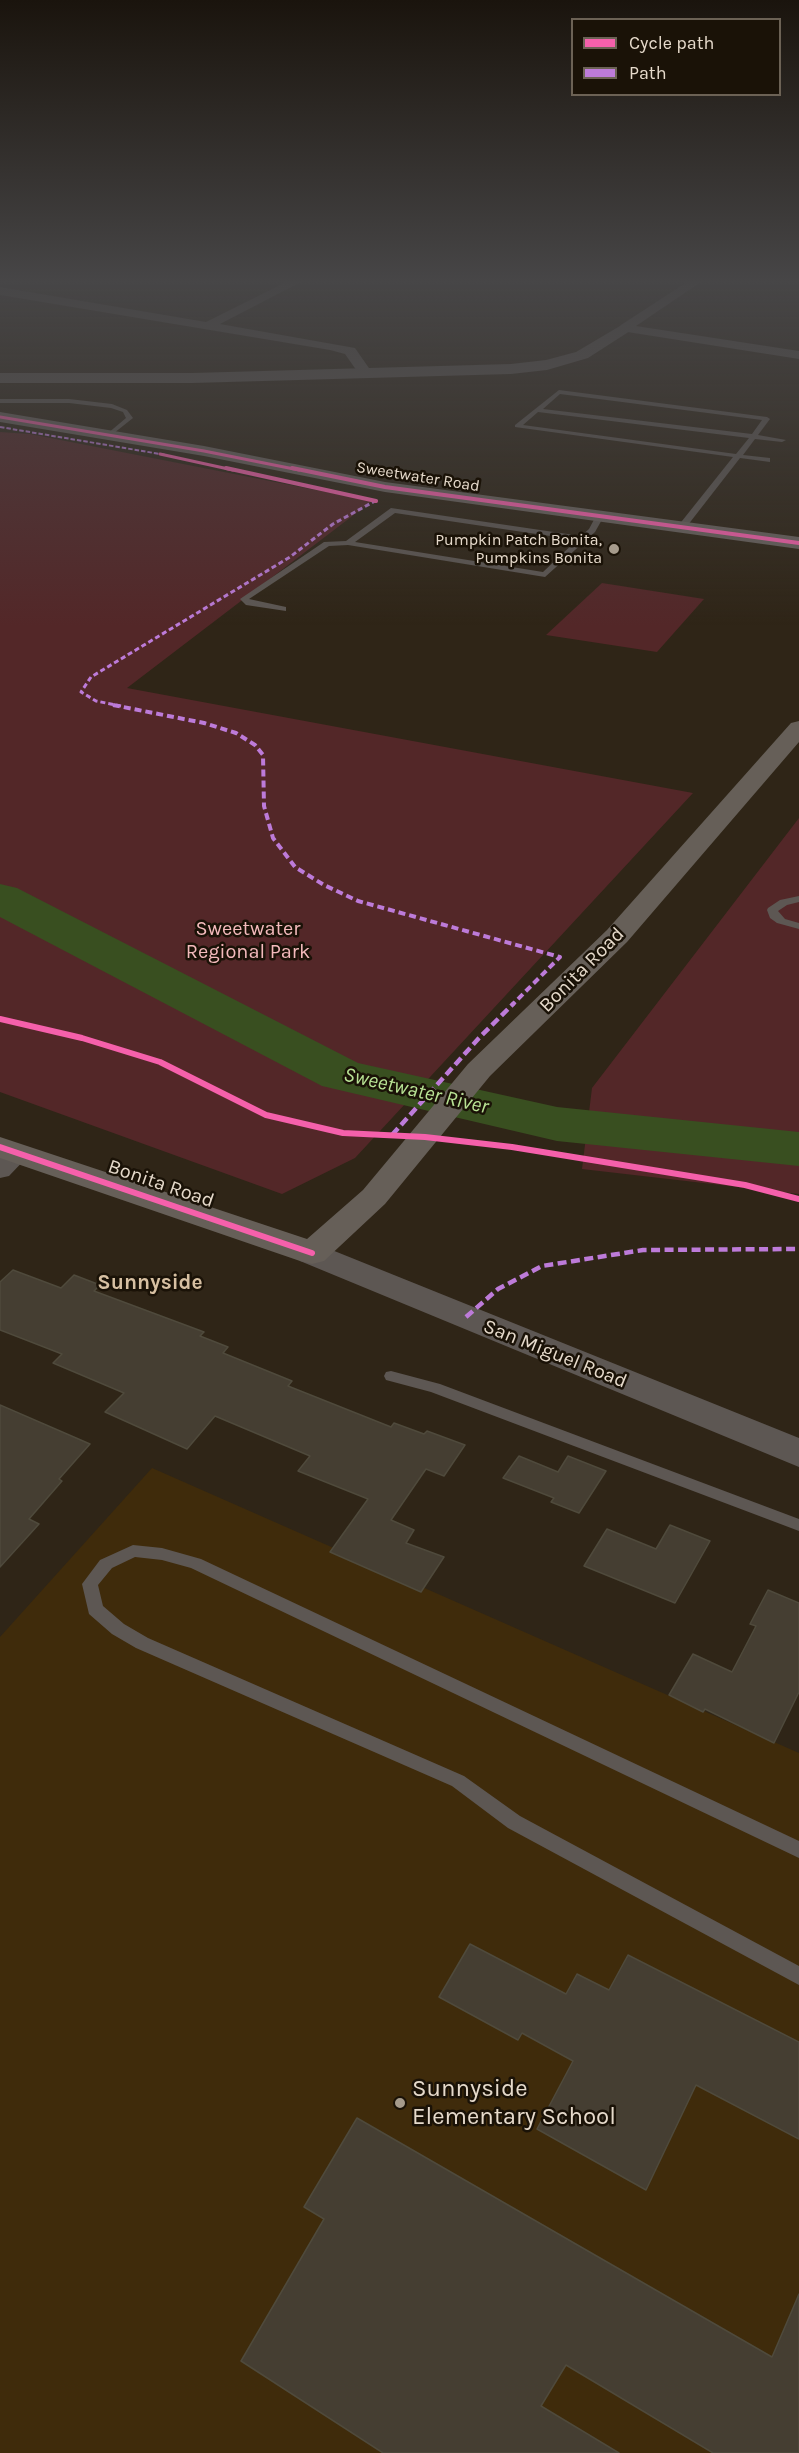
<!DOCTYPE html>
<html>
<head>
<meta charset="utf-8">
<style>
	body { margin:0 }
	#map { position:relative; width:799px; height:2453px; overflow:hidden; background:#2f2517; font-family:Karla,sans-serif }
	canvas { display:block }
	.legend { position:absolute; left:571px; top:18px; width:210px; height:78px; box-sizing:border-box; background:#1a1207; border:2px solid #6c6255; margin:0; padding:8px 10px; list-style:none; font-size:18px; color:#e6dacb }
	.legend li { display:flex; align-items:center; gap:12px; height:30px }
	.legend b { width:30px; border:2px solid #6c6255 }
</style>
</head>
<body>
<div id="map">
<canvas width="799" height="2453"></canvas>
<ul class="legend">
<li><b style="height:8px;background:#f560ab"></b>Cycle path</li>
<li><b style="height:8px;background:#bd7bd9"></b>Path</li>
</ul>
</div>
<script>
const ctx = document.querySelector('canvas').getContext('2d');
ctx.lineJoin = 'round';
function fill(path, color) { ctx.fillStyle = color; ctx.fill(path, 'evenodd'); }
const poly = rows => new Path2D(rows.map(r => 'M' + r).join(''));
function stroke(path, color, width, dash) { ctx.strokeStyle = color; ctx.lineWidth = width; ctx.lineCap = dash ? 'butt' : 'round'; ctx.setLineDash(dash || []); ctx.stroke(path); }
function label(font, color, halo, rows, align = 'center') {
  ctx.font = font + ' Karla,sans-serif'; ctx.lineWidth = 5; ctx.setLineDash([]); ctx.textBaseline = 'middle'; ctx.strokeStyle = halo; ctx.fillStyle = color; for (const [text, x, y, turn = 0] of rows) {
    ctx.save(); ctx.translate(x, y); ctx.rotate((+turn || 0) * Math.PI / 180); ctx.textAlign = isNaN(turn) ? turn : align; if (halo) ctx.strokeText(text, 0, 0); ctx.fillText(text, 0, 0); ctx.restore();
  }
}
const built = poly([
	[152,1468,799,1753,799,2453,0,2453,0,1637]
]);
const green = poly([
	[0,432,30,434,372,501,127,688,693,793,355,1158,282,1194,0,1092],
	[602,583,704,599,657,652,546,635],
	[799,818,799,1194,582,1169,592,1088]
]);
const water = poly([
	[621,1116,799,1134,799,1143,620,1126]
]);
const river = poly([
	[0,884,17,888,358,1063,557,1107,799,1132,799,1166,557,1141,322,1086,0,917,0,884]
]);
const building = poly([
	[13,1270,61,1288,74,1275,100,1285,94,1291,204,1332,200,1336,228,1347,223,1353,292,1381,288,1386,391,1427,394,1423,424,1434,427,1431,465,1445,444,1476,426,1469,391,1520,414,1530,406,1543,444,1557,421,1592,330,1552,368,1499,298,1471,310,1456,215,1416,187,1449,105,1412,124,1393,53,1363,62,1354,0,1330,0,1282,13,1270],
	[0,1405,90,1444,59,1479,62,1481,29,1519,39,1524,0,1567,0,1405],
	[519,1456,558,1472,568,1456,606,1471,579,1513,551,1502,554,1498,503,1478,519,1456],
	[670,1525,710,1541,675,1603,584,1566,607,1529,656,1549,670,1525],
	[768,1590,799,1603,799,1692,774,1743,705,1709,703,1712,669,1695,693,1654,732,1672,756,1626,750,1624,768,1590],
	[470,1944,566,1994,577,1974,609,1990,628,1955,799,2042,799,2139,696,2085,646,2190,537,2129,573,2061,522,2033,518,2040,439,1997,470,1944],
	[357,2118,772,2357,799,2294,799,2453,713,2453,566,2365,541,2406,619,2453,383,2453,241,2361,324,2219,304,2207,357,2118]
]);
const service = poly([
	[559,390,767,417,770,419,758,435,786,440,782,442,755,439,743,455,770,458,770,462,740,458,684,530,678,530,678,526,733,457,515,427,515,425,559,390],
	[560,394,762,420,752,434,543,409,560,394],
	[538,412,749,438,736,454,523,425,538,412],
	[0,399,69,399,112,404,127,410,133,418,109,437,105,435,107,434,126,418,123,412,111,408,69,403,0,403,0,399],
	[391,508,581,536,589,529,597,514,604,516,595,532,545,577,348,545,329,546,249,599,286,607,286,611,246,605,240,599,324,542,346,541,391,508],
	[395,513,577,540,543,572,355,542,395,513],
	[799,896,799,902,787,905,778,911,785,919,799,923,799,929,777,923,770,918,767,910,768,908,780,900,799,896],
	[391,1371,440,1384,799,1519,799,1531,431,1392,386,1380,384,1376,386,1372,391,1371],
	[133,1545,162,1548,201,1559,799,1841,799,1858,191,1568,162,1560,135,1557,112,1568,98,1585,103,1606,124,1624,148,1638,464,1776,520,1816,799,1966,799,1985,508,1828,452,1786,136,1648,112,1634,89,1614,82,1584,100,1560,133,1545]
]);
const minor = poly([
	[286,282,301,282,220,324,355,348,371,371,369,374,359,374,345,354,330,350,0,295,0,287,206,322,286,282],
	[687,282,701,282,636,326,799,351,799,359,621,331,619,328,621,325,687,282],
	[18,1145,27,1147,31,1153,9,1176,0,1178,0,1156,9,1147,18,1145]
]);
const tertiary = poly([
	[625,323,633,328,630,331,588,358,547,370,511,374,192,383,0,383,0,373,192,373,511,364,546,360,576,352,625,323],
	[312,1242,799,1438,799,1467,300,1261,295,1253,300,1245,312,1242]
]);
const secondary = poly([
	[0,412,204,446,385,482,799,537,799,549,385,492,204,456,0,422,0,412]
]);
const primary = poly([
	[799,721,799,742,627,942,490,1076,385,1204,324,1261,312,1264,300,1261,0,1158,0,1137,307,1239,363,1190,468,1064,607,930,791,723,799,721]
]);
const quietFar3 = poly([
	[0,427,166,455]
]);
const quietFar2 = poly([
	[121,706,96,701,81,692,91,677,290,557,333,524,375,501]
]);
const quietFar1 = poly([
	[113,705,204,723,236,733,255,745,263,755,264,806,273,838,295,867,324,885,358,901,560,957,513,1004]
]);
const quiet = poly([
	[392,1135,479,1038,514,1003],
	[466,1317,498,1289,542,1266,643,1250,799,1249]
]);
const cyclewayFar2 = poly([
	[0,417,204,451,299,470],
	[160,454,233,470]
]);
const cyclewayFar1 = poly([
	[226,468,376,501],
	[292,468,385,487,799,543]
]);
const cycleway = poly([
	[0,1019,82,1038,160,1062,266,1115,343,1133,425,1137,512,1147,745,1185,799,1199],
	[0,1147,312,1253]
]);
const markers = [
	[614,549,6,"#a69b8c"],
	[400,2103,6,"#a69b8c"]
];
const farStreetnames = [
	["Sweetwater Road",418,477,9]
];
const farPoinames = [
	["Pumpkin Patch Bonita,",602,540],
	["Pumpkins Bonita",602,558]
];
const parkNames = [
	["Sweetwater",248,929],
	["Regional Park",248,952]
];
const streetNames = [
	["Bonita Road",582,970,-45],
	["Bonita Road",161,1184,19],
	["San Miguel Road",555,1354,22]
];
const waterNames = [
	["Sweetwater River",416,1091,13]
];
const neighbourhoodNames = [
	["Sunnyside",150,1283]
];
const nearPoinames = [
	["Sunnyside",412,2089],
	["Elementary School",412,2117]
];
fill(built, '#3f2b0b');
fill(green, '#532728');
fill(water, '#394f20');
fill(river, '#394f20');
fill(building, '#453e32');
stroke(building, '#4f4a3c', 1.5);
fill(service, '#5d5753');
fill(minor, '#5d5753');
fill(tertiary, '#5d5753');
fill(secondary, '#68615d');
fill(primary, '#665f58');
stroke(quietFar3, '#bd7bd9', 2, [4.5, 2]);
stroke(quietFar2, '#bd7bd9', 3, [5, 3]);
stroke(quietFar1, '#bd7bd9', 4, [7, 4]);
stroke(quiet, '#bd7bd9', 4.5, [9, 4.5]);
stroke(cyclewayFar2, '#f560ab', 3);
stroke(cyclewayFar1, '#f560ab', 4);
stroke(cycleway, '#f560ab', 6);
const sky = ctx.createLinearGradient(0, 0, 0, 626);
sky.addColorStop(0, '#1a140d');
sky.addColorStop(0.45, '#474647');
sky.addColorStop(1, '#47464700');
ctx.fillStyle = sky;
ctx.fillRect(0, 0, 799, 626);
for (const [x, y, r, color] of markers) { const dot = new Path2D(); dot.arc(x, y, r, 0, 2 * Math.PI); ctx.fillStyle = color; ctx.fill(dot); stroke(dot, '#1a1207', 2); }
label('16px', '#e6dacb', '#1a1207', farStreetnames);
label('16px', '#e6dacb', '#1a1207', farPoinames, 'right');
label('20px', '#f4babc', '#1a1207', parkNames);
label('20px', '#e6dacb', '#1a1207', streetNames);
label('italic 21px', '#b8e294', '#1a1207', waterNames);
label('bold 21px', '#d7c0a2', '#1a1207', neighbourhoodNames);
label('24px', '#e6dacb', '#1a1207', nearPoinames, 'left');
</script>
</body>
</html>
